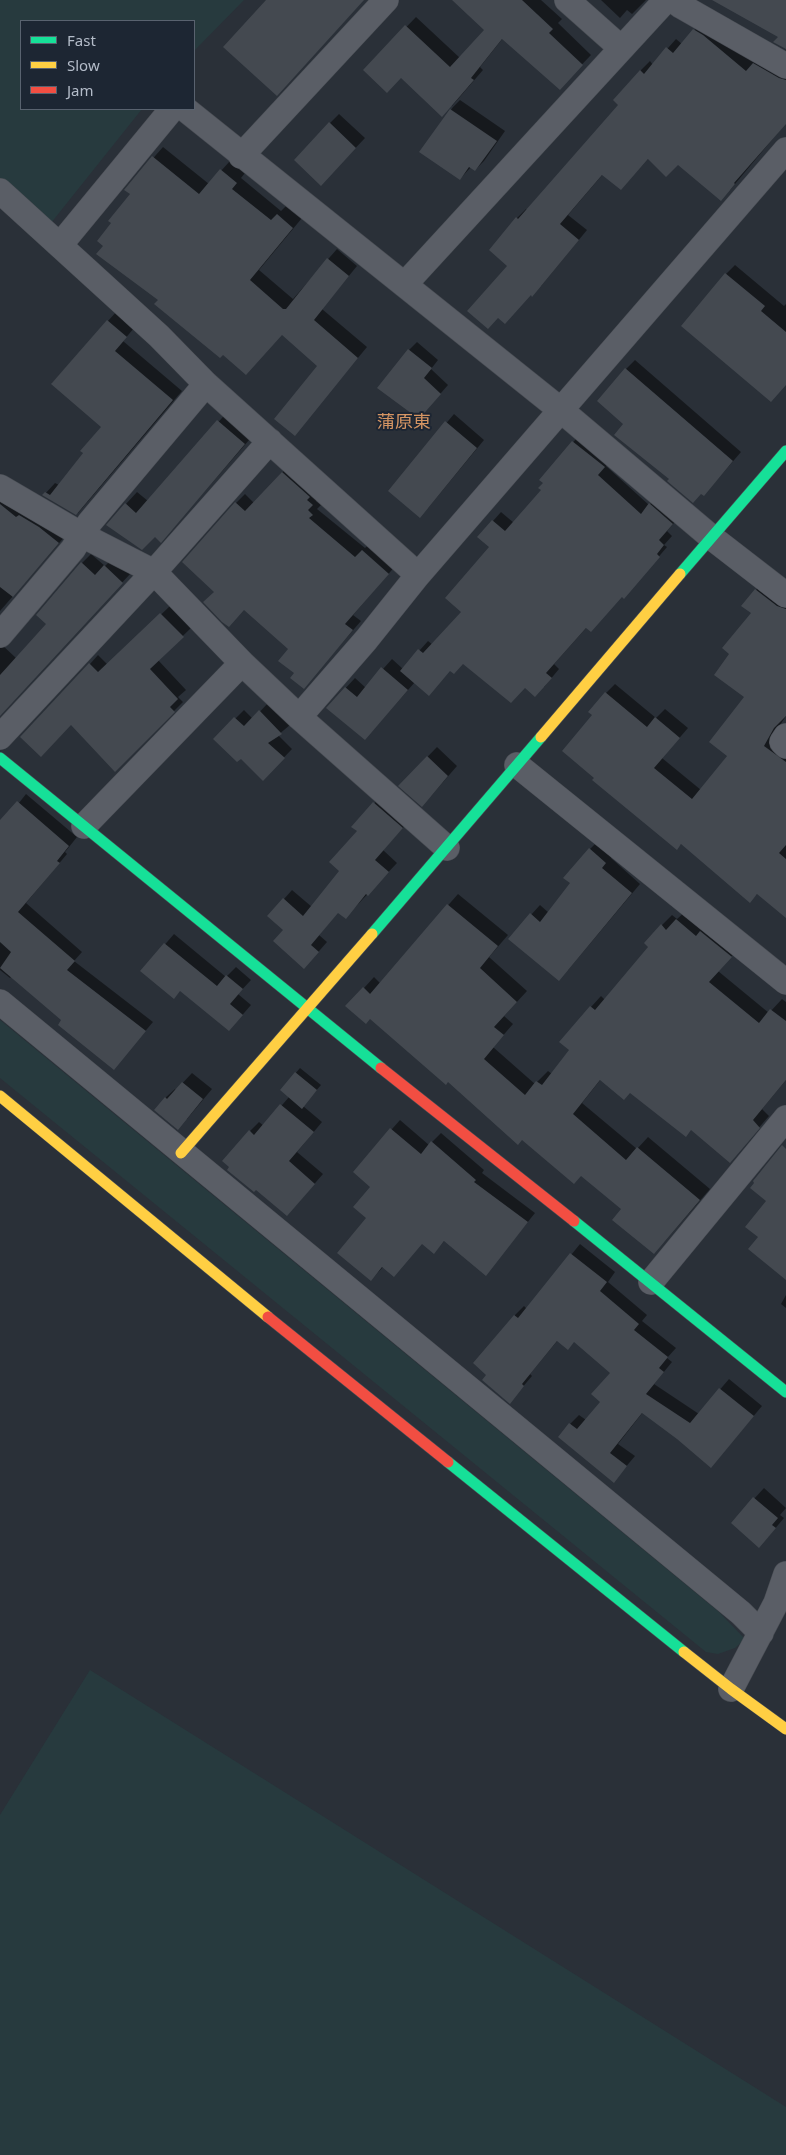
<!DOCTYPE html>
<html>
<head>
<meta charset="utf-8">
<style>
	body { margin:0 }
	#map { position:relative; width:786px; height:2155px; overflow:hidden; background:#2a3038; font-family:"Noto Sans",sans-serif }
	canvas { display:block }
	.legend { position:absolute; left:20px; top:20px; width:175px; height:90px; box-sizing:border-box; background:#1d2633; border:1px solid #59626f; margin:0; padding:6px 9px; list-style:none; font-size:15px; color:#b4bcc9 }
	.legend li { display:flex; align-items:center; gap:10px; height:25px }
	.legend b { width:25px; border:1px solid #59626f }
</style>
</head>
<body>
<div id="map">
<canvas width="786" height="2155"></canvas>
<ul class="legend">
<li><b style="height:6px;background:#16e098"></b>Fast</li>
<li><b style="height:6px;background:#ffcf43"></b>Slow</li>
<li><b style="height:6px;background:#f24e42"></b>Jam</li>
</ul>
</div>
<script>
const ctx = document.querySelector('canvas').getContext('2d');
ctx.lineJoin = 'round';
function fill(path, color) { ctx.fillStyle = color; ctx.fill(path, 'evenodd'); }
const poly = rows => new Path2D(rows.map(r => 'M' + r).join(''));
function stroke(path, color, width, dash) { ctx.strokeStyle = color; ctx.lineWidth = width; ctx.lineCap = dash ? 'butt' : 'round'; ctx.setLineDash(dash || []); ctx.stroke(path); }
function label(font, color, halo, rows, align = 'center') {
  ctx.font = font + ' "Noto Sans","Noto Sans JP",sans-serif'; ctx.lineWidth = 4; ctx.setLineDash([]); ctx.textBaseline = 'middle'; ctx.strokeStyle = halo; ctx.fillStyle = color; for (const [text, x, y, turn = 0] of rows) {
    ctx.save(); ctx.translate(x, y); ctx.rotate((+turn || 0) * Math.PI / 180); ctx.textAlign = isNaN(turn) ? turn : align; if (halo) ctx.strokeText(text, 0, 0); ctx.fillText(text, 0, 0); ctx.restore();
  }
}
const green = poly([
	[0,0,244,0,194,51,194,21,21,21,21,109,142,109,51,223,0,178],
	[0,1020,719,1612,745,1639,735,1648,718,1654,706,1652,0,1078],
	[90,1670,786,2107,786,2155,0,2155,0,1815]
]);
const shadow = poly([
	[454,0,541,0,562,19,558,23,591,55,569,78,503,38,480,67,483,70,452,106,401,76,365,70,416,17,460,58,486,30],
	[601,0,646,0,632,14,627,10,620,18],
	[703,21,786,67,786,123,730,190,678,163,649,158,621,189,603,174,568,215,587,230,541,286,509,266,490,250,517,218,526,209,528,210,620,105,615,100,641,70,650,61,653,65,676,39,682,44],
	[460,100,505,131,484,161,475,170,471,167,460,179,421,152,453,107],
	[339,114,365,138,330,175,330,123],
	[163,147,209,184,230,161,245,173,241,178,281,211,287,205,302,218,259,270,293,299,337,249,357,266,322,309,367,347,294,435,319,366,282,334,160,299,104,245,132,194,126,189],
	[735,265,784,306,786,304,786,385,726,274],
	[117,311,135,327,123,341,182,391,78,513,44,495,55,483,59,485,103,427,52,383],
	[417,342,438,360,431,369,448,385,427,409,409,350],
	[635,360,741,452,704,495,671,479,625,424,626,369],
	[230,409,256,432,172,529,155,535,126,504,137,492,148,501],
	[454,414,484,440,428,508,389,491],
	[581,433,613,457,606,466,649,505,659,496,681,515,667,531,672,536,664,545,667,547,632,588,587,627,554,664,559,669,544,687,525,687,463,663,450,670,415,682,374,729,328,707,355,678,366,688,392,659,403,669,428,641,433,645,463,612,490,547,493,521,501,512,514,523,543,490,545,483,541,480],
	[291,463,321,496,316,501,321,505,317,509,365,548,371,542,397,564,353,615,361,621,304,687,296,673,290,649,245,609,215,591,236,503,245,494,254,503],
	[0,489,67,534,0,611],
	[91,554,105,566,114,557,131,573,0,714,0,643,16,658,48,623,82,563],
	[765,581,786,597,786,716,773,736,786,746,786,916,758,893,750,901,682,843,677,848,594,714,606,693,615,684,656,718,665,709,688,728,662,758,701,790,728,755,746,697,731,654,753,613,756,590],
	[170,606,192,627,158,660,186,690,178,697,183,702,115,770,71,724,90,664,98,655,108,665],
	[268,703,290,725,278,735,292,749,272,770,241,758,215,739,244,710,253,719],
	[437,747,457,766,431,796,400,785],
	[26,794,77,837,65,852,67,854,26,903,82,952,74,961,153,1022,114,1068,63,1020,12,976,10,978,0,970,0,827],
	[383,794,411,819,383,850,397,863,345,918,338,912,319,935,327,942,313,958,285,930,284,899,292,890,312,907,341,871,358,831,353,827],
	[599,840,615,853,611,858,640,884,568,970,510,938,540,905,549,913,571,883,590,849],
	[458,894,508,935,489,957,527,991,504,1016,513,1024,493,1047,535,1084,548,1071,552,1074,571,1050,591,1007,601,996,605,1000,650,946,662,925,672,915,677,919,687,910,741,946,718,971,769,1013,782,999,786,1002,786,1080,762,1109,769,1116,730,1161,692,1129,631,1092,601,1079,582,1103,637,1149,648,1137,710,1189,664,1242,581,1175,522,1139,518,1143,364,988,374,977,380,983],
	[174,934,226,977,236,967,251,980,238,994,251,1005,238,1020,142,971],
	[300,1068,321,1085,303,1106,322,1122,297,1152,323,1174,296,1205,250,1131,259,1122,264,1126,289,1097,281,1090],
	[192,1073,212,1089,187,1119,165,1098,175,1089,176,1090],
	[400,1120,429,1145,441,1133,484,1170,482,1173,535,1213,486,1274,445,1240,434,1253,422,1243,383,1267,371,1280,368,1218,372,1186,354,1172],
	[580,1244,615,1272,608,1282,647,1315,642,1321,676,1348,667,1358,672,1362,654,1384,699,1414,729,1379,762,1406,711,1467,677,1438,643,1412,618,1444,635,1456,614,1481,570,1424,579,1415,586,1420,602,1401,611,1373,575,1341,558,1340,530,1374,532,1376,510,1402,488,1375,515,1315,524,1306,527,1309],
	[786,1295,786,1308,781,1304],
	[764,1488,786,1508,780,1515,784,1518,768,1537,732,1523]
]);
const building = poly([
	[266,0,364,0,277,96,223,47],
	[452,0,522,0,553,29,549,33,583,65,560,90,502,39,471,78,474,80,442,117,401,78,387,93,363,70,405,25,450,67,484,30],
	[712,0,786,0,786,49,773,42,778,37],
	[693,29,703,35,746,71,753,63,779,78,786,80,786,124,734,183,735,184,721,201,678,165,666,177,648,159,621,190,602,175,560,224,579,240,532,297,531,295,505,324,498,318,488,329,467,311,507,266,489,250,516,217,518,219,618,105,613,100,640,70,644,74,666,47,673,53],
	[450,109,497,141,475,171,469,167,460,180,419,152],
	[329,122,356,148,321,186,294,160],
	[152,156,199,194,220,169,237,183,232,189,271,220,277,214,293,228,250,280,283,309,286,309,327,258,349,276,314,320,358,358,295,436,274,419,317,366,282,335,246,375,223,355,220,358,154,304,158,300,96,254,103,246,97,241,111,223,108,221,130,194,124,190],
	[725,273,765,306,761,311,786,332,786,385,771,402,681,326],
	[107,320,127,337,115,351,173,400,76,515,42,495,45,492,50,495,83,453,80,451,101,427,51,384],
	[408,349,432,368,424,378,441,394,419,419,377,388],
	[625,368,733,461,704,496,701,494,693,503,667,481,669,479,614,435,623,424,597,401],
	[217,420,245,444,161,543,155,537,142,550,106,525,125,503,136,513],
	[445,421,477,448,420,518,388,491],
	[572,441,605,467,598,475,641,514,649,503,673,524,659,540,664,545,657,554,660,557,624,599,622,597,591,632,586,628,546,673,552,678,535,697,525,688,511,703,463,664,454,674,450,671,429,696,400,671,418,649,423,653,461,612,445,598,489,547,477,537,492,520,505,531,541,490,538,488,543,483,539,480],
	[282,472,310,497,307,500,313,505,308,510,313,515,309,518,355,557,362,550,389,574,345,624,353,630,304,689,290,678,294,673,278,661,288,649,244,610,229,627,222,622,203,602,214,592,182,562,235,502,245,511],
	[0,504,16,517,19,515,39,527,59,543,13,597,0,587],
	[81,562,95,575,104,565,123,583,0,716,0,675,46,624,36,615],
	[755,589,777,606,786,609,786,716,774,728,764,746,786,762,786,845,779,853,786,859,786,918,757,894,750,903,681,844,677,850,592,780,594,778,562,751,592,715,588,712,605,692,647,727,655,717,680,738,654,768,692,799,727,756,709,742,744,697,714,675,729,654,722,648,751,613,741,606],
	[160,613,184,637,150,669,178,699,170,707,175,712,115,772,71,725,41,757,20,737,89,663,98,672],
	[381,667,408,690,365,740,326,708,345,687,357,697],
	[259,710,282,734,268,743,285,758,263,781,241,759,237,762,213,739,234,717,244,726],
	[427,756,448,776,422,807,398,786],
	[17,801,69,846,57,861,60,863,18,912,75,961,67,970,146,1031,114,1070,58,1025,61,1020,0,968,11,952,0,942,0,820],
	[373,802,403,828,375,860,389,872,368,896,366,894,346,919,338,913,311,945,319,952,304,969,273,941,283,930,267,916,283,898,303,916,339,871,329,862,357,831,351,827],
	[589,848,606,863,602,868,632,893,559,981,508,939,530,913,540,922,570,883,563,878],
	[447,904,498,946,480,968,517,1002,494,1027,504,1035,484,1059,525,1095,536,1081,542,1085,569,1050,559,1042,590,1006,595,1010,648,947,644,943,661,924,666,930,676,919,696,936,700,931,732,957,709,982,759,1023,770,1009,786,1021,786,1080,753,1120,760,1128,730,1163,691,1130,686,1137,630,1093,624,1100,600,1080,573,1114,626,1160,637,1147,700,1200,654,1254,612,1220,621,1209,581,1176,574,1184,522,1140,518,1145,448,1082,446,1085,370,1019,366,1024,345,1006,363,987,370,994],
	[164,943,217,986,226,975,243,989,230,1004,243,1015,229,1031,180,991,174,999,140,971],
	[295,1072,317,1090,302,1109,280,1090],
	[182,1082,203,1099,178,1130,154,1110,165,1097,167,1099],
	[280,1104,314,1132,289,1161,315,1184,287,1216,256,1190,254,1192,227,1170,229,1167,222,1161,249,1130,254,1135],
	[390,1128,421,1154,431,1141,476,1180,474,1182,528,1222,486,1276,444,1241,434,1254,422,1244,394,1277,382,1267,371,1281,337,1253,366,1218,353,1207,370,1187,353,1172],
	[782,1145,786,1149,786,1280,748,1249,758,1237,745,1227,766,1201,750,1188,754,1183,753,1181],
	[570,1253,607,1282,600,1291,639,1324,634,1330,668,1357,659,1368,664,1372,646,1394,690,1423,719,1388,754,1416,711,1468,677,1439,642,1413,610,1453,627,1466,614,1483,558,1437,569,1423,577,1429,600,1402,591,1394,610,1373,574,1342,568,1350,557,1341,522,1384,524,1386,510,1404,482,1380,486,1375,473,1363,514,1315,518,1318],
	[753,1497,778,1518,772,1525,776,1528,759,1548,731,1523]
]);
const street = poly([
	[567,0,621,48],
	[673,0,681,6,786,66],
	[185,109,562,411,711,537,786,595],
	[241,156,386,0],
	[0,191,159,336,206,384,418,575],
	[60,245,172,109],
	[405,284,666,0],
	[0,487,82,535,154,572,242,663,299,717,447,848],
	[0,635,73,549,90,522,206,384],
	[299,717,366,640,418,575,786,150],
	[786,736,782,742,786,746],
	[0,737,154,572,270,441],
	[517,765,786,982],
	[84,826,242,663],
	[0,1002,741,1613,761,1633],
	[651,1282,786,1118],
	[731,1689,776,1603,786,1574]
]);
const fast = poly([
	[680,574,786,451],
	[0,758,381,1068],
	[372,934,541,737],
	[574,1221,786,1392],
	[448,1462,684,1652]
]);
const slow = poly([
	[541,737,680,574],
	[0,1096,268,1317],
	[181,1153,372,934],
	[684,1652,731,1689,786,1729]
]);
const jam = poly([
	[381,1068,574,1221],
	[268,1317,448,1462]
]);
const quarterNames = [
	["蒲原東",404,423]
];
fill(green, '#273a3e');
fill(shadow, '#0007');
fill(building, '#444950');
stroke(street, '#484c53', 26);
stroke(fast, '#484c53', 12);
stroke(slow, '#484c53', 12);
stroke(jam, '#484c53', 12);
stroke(street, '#5a5e66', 25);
stroke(fast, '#16e098', 11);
stroke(slow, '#ffcf43', 11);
stroke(jam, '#f24e42', 11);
label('18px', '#d59563', '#1d2633', quarterNames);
</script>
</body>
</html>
